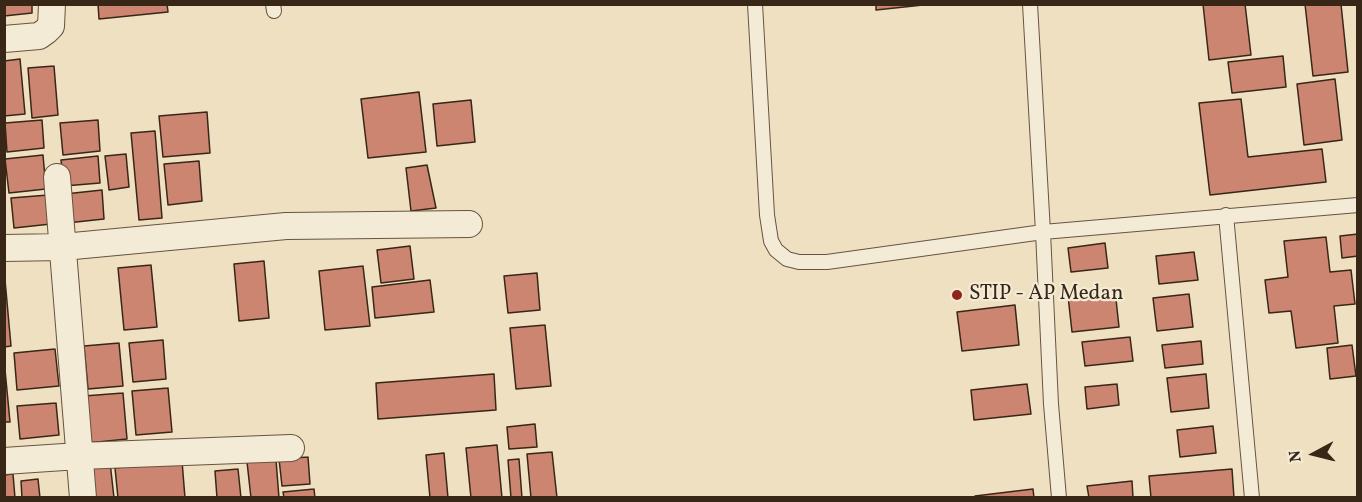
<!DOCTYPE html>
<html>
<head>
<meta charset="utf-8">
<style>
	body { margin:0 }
	#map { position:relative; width:1362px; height:502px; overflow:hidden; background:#eee0c0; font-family:Vollkorn,serif }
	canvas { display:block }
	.frame { position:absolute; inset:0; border:6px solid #382617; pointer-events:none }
	.north { position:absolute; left:1284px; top:424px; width:60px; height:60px; -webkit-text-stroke:4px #f4ebd6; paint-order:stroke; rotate:263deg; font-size:16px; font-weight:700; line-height:24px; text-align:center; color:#382617 }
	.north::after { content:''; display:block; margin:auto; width:21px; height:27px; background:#382617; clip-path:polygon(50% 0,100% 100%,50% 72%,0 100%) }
</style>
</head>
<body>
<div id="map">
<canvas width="1362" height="502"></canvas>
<div class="frame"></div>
<div class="north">N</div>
</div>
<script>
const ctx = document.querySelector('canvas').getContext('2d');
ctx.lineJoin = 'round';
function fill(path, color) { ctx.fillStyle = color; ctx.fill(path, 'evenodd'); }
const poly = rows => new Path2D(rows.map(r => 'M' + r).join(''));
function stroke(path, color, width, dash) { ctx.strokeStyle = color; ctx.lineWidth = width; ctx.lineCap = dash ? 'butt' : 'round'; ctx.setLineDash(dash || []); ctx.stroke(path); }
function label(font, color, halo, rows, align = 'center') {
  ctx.font = font + ' Vollkorn,serif'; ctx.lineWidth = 4.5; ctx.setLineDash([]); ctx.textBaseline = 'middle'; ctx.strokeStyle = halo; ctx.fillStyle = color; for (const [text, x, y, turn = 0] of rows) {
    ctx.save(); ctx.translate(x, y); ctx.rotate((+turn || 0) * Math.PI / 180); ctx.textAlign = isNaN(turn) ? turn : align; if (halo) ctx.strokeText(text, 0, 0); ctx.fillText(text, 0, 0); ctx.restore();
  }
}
const building = poly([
	[4,4,32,4,32,13,4,16,4,4],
	[98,4,167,4,168,12,99,19,98,4],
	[876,4,923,4,923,5,876,10,876,4],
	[1203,4,1245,4,1251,55,1209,60,1203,4],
	[1305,4,1341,4,1348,72,1313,76,1305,4],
	[1283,56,1286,87,1232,93,1228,62,1283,56],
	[20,59,25,114,4,116,4,61,20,59],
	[54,66,58,115,32,118,28,68,54,66],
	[1335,79,1342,140,1304,145,1297,84,1335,79],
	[419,92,426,152,368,158,361,99,419,92],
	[1241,99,1248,157,1322,149,1326,182,1210,195,1199,103,1241,99],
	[471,100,475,142,437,146,433,104,471,100],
	[207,112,210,153,163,157,159,116,207,112],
	[42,120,44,148,7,152,5,123,42,120],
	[98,120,100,151,63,155,60,123,98,120],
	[155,131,162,218,139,220,131,133,155,131],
	[126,154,129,187,109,190,105,156,126,154],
	[43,155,46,189,9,193,5,159,43,155],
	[98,156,100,183,64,186,61,160,98,156],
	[199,161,202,201,168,205,164,164,199,161],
	[427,165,436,208,411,211,406,168,427,165],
	[102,190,104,219,67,223,65,194,102,190],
	[48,195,51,224,14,228,11,198,48,195],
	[1358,234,1358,256,1342,258,1340,236,1358,234],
	[1326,237,1330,272,1351,270,1355,304,1334,306,1338,343,1296,348,1291,311,1269,313,1265,280,1288,277,1284,241,1326,237],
	[1105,243,1108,268,1071,272,1068,248,1105,243],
	[410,246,414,279,381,283,377,250,410,246],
	[1194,252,1198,280,1159,284,1156,256,1194,252],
	[264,261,269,318,239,321,234,264,264,261],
	[151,265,157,327,124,330,118,268,151,265],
	[363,266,370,326,325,330,319,271,363,266],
	[4,269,11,346,4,347,4,269],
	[537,273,540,310,508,313,504,276,537,273],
	[430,280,434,312,375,318,372,287,430,280],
	[1115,290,1119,327,1072,332,1068,296,1115,290],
	[1189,294,1193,327,1157,331,1153,298,1189,294],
	[1015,305,1019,345,962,351,957,312,1015,305],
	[545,325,551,386,516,389,510,328,545,325],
	[1130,337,1133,361,1085,366,1082,342,1130,337],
	[163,340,166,379,133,382,129,343,163,340],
	[1201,341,1203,364,1165,368,1162,345,1201,341],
	[119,343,123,386,88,389,84,346,119,343],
	[1352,345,1356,376,1330,379,1327,348,1352,345],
	[55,349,59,386,17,390,14,353,55,349],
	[4,359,10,422,4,422,4,359],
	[494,374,496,410,378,419,376,383,494,374],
	[1206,374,1209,408,1171,412,1167,378,1206,374],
	[1027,384,1031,414,974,420,971,390,1027,384],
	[1117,384,1119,405,1087,409,1085,387,1117,384],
	[168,388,172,432,136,435,132,391,168,388],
	[123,393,127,439,88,443,84,396,123,393],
	[56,403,59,435,20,439,17,406,56,403],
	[535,424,537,447,509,449,507,427,535,424],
	[1213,426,1216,453,1180,457,1177,430,1213,426],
	[497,445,502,498,471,498,466,448,497,445],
	[552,452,557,498,531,498,527,454,552,452],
	[444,453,448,498,430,498,426,455,444,453],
	[308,457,310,484,282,486,279,459,308,457],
	[519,459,522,498,511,498,508,460,519,459],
	[276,460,279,498,251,498,247,462,276,460],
	[182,461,185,498,118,498,115,468,182,461],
	[110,462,114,498,85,498,82,464,110,462],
	[238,469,241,498,217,498,215,471,238,469],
	[1232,469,1234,498,1151,498,1149,476,1232,469],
	[13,474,15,498,4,498,4,475,13,474],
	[38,479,40,498,22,498,21,481,38,479],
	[1132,481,1133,498,1089,498,1087,486,1132,481],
	[314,489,315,498,284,498,283,492,314,489],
	[1033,489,1034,498,975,498,975,496,1033,489]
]);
const lane = poly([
	[273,4,274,11],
	[755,4,767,215,771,241,776,250,787,259,799,262,827,262,1043,232,1358,205],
	[1030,4,1043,232,1051,404,1059,498],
	[1226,215,1252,498]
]);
const street = poly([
	[4,39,39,36,46,31,51,26,52,4],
	[57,177,83,498],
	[4,248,63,247,286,226,469,224],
	[4,461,79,456,291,448]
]);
const markers = [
	[957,295,6,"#8f2418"]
];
const poiNames = [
	["STIP - AP Medan",969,295]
];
fill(building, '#cc8570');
stroke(building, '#382617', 1.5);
stroke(lane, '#665441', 16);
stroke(street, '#665441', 28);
stroke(lane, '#f4ebd6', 14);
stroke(street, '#f4ebd6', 26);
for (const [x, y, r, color] of markers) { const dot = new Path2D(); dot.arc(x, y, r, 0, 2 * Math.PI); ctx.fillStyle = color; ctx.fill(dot); stroke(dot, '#f4ebd6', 2); }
label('21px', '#382617', '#f4ebd6', poiNames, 'left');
</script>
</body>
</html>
